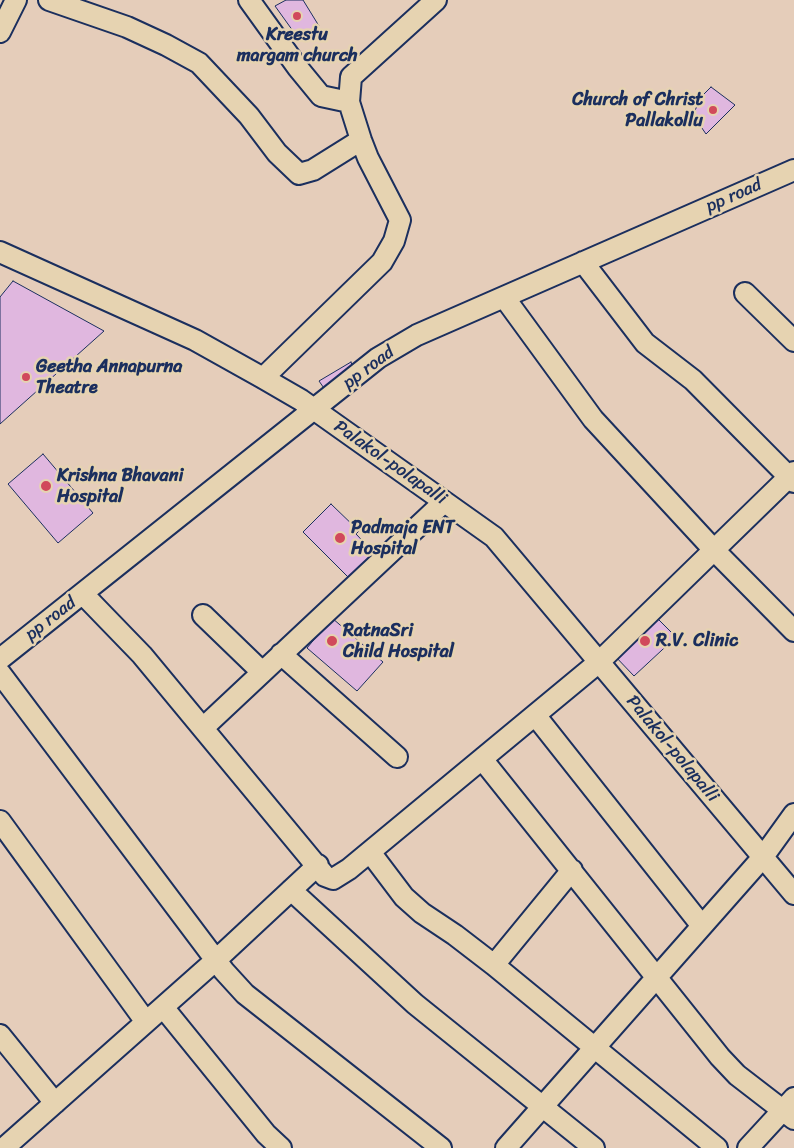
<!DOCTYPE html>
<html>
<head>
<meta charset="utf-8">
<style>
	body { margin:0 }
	canvas { display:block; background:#e5cdba }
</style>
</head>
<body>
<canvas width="794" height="1148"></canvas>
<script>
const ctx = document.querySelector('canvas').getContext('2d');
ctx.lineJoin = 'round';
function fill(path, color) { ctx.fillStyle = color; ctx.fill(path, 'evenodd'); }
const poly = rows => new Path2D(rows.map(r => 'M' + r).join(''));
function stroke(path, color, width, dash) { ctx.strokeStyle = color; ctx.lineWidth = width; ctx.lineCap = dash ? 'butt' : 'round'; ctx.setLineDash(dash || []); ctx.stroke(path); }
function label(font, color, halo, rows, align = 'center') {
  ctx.font = font + ' Sriracha,sans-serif'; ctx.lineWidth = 5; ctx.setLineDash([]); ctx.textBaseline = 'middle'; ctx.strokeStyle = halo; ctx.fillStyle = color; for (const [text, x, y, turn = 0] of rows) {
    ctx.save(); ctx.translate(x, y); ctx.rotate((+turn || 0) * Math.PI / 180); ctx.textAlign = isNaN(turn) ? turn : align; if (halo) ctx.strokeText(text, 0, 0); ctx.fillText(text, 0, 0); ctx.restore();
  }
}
const building = poly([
	[286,0,303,0,319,26,298,38,275,6,286,0],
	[711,87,735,105,706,134,693,115,701,97,711,87],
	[13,281,104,331,0,424,0,297,13,281],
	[351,362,355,373,328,394,319,381,351,362],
	[43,454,93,513,58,543,8,484,43,454],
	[331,504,359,531,356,534,377,556,352,581,303,532,331,504],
	[654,615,676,637,634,676,613,654,654,615],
	[332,618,383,662,357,691,307,648,332,618]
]);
const minor = poly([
	[49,0,127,27,166,45,199,63,249,116,277,153,299,174,313,170,361,140],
	[249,0,298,68,321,96,349,102],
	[0,32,16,0],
	[0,252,195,340,263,378,301,400,494,537,794,894],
	[583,262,645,343,693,380,794,482],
	[745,293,794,341],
	[504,297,593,419,714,550,794,631],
	[263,378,382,262,394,241,400,220,368,158,361,140,349,102,351,77,436,0],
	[83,594,142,655,325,876,333,879,349,869,599,662,794,472],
	[203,615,262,672],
	[281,654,397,757],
	[0,659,378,358,417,335,794,170],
	[0,673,224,971,245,994,441,1148],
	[535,715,702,926],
	[203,728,444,502],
	[482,759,720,1057,737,1075,794,1119],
	[0,821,146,1022],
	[370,852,404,897,422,913,455,935,494,965,717,1148],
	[291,890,415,1004,594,1148],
	[494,965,572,870],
	[163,1007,266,1134,281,1148],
	[0,1035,55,1103],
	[4,1148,216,960,318,865],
	[506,1148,763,857,794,814],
	[748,1148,794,1098]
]);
const markers = [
	[297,16,5,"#d1495b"],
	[713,110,5,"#d1495b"],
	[26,377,5,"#d1495b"],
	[46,486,6,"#d1495b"],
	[340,538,6,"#d1495b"],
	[332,641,6,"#d1495b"],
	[645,641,6,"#d1495b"]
];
const poiNames = [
	["Kreestu",297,35,"center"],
	["margam church",297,56,"center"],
	["Church of Christ",703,100,"right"],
	["Pallakollu",703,121,"right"],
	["Geetha Annapurna",36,367],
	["Theatre",36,388],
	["Krishna Bhavani",57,476],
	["Hospital",57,497],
	["Padmaja ENT",351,528],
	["Hospital",351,549],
	["RatnaSri",343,631],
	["Child Hospital",343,652],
	["R.V. Clinic",656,641]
];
const streetNames = [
	["pp road",734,196,-24],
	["pp road",369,368,-37],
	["Palakol-polapalli",390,463,35],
	["pp road",51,619,-38],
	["Palakol-polapalli",672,749,50]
];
fill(building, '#e0b7df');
stroke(building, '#1b2f5e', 1);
stroke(minor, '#1b2f5e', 24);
stroke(minor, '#e6d3b1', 20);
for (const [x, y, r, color] of markers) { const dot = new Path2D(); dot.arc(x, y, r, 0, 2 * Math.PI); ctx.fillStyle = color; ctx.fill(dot); stroke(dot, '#e6d3b1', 2); }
label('bold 18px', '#1b2f5e', '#e6d3b1', poiNames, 'left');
label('18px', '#1b2f5e', '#e6d3b1', streetNames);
</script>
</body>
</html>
